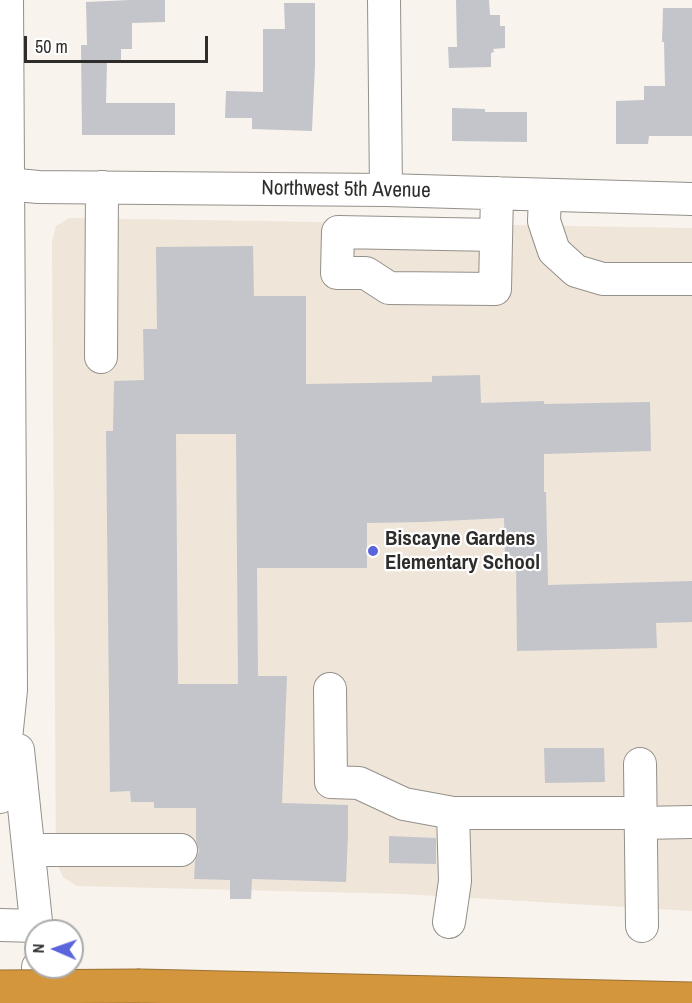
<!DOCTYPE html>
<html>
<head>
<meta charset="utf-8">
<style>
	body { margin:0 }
	#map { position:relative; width:692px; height:1003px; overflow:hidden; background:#f8f3ed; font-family:"Archivo Narrow",sans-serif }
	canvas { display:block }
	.north { position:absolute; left:24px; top:919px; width:60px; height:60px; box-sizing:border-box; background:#fff; border:2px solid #acabaa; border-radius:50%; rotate:272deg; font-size:16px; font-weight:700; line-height:24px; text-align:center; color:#2f2d2b }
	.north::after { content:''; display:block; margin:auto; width:21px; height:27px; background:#5a64db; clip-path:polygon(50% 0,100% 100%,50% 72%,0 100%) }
	.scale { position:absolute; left:24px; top:36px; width:184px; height:27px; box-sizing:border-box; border:3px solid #2f2d2b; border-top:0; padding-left:8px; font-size:18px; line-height:21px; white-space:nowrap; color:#2f2d2b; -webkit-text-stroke:4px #fff; paint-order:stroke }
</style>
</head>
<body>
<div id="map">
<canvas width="692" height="1003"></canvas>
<div class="north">N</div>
<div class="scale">50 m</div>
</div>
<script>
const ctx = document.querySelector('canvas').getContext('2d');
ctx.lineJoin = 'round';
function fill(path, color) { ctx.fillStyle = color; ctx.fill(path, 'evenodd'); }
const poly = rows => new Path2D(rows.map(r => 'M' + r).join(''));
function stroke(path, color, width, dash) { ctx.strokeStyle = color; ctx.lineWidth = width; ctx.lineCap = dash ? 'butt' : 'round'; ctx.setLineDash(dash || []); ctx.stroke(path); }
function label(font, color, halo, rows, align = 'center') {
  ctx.font = font + ' "Archivo Narrow",sans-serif'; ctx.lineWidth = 4.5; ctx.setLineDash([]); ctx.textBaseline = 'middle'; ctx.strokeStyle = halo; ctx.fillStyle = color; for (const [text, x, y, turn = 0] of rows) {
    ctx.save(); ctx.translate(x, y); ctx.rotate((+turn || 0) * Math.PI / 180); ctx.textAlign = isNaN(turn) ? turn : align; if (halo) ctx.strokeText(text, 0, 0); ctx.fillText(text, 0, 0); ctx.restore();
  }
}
const built = poly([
	[69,218,692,228,692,911,404,894,77,886,63,877,56,861,52,242,56,226]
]);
const building = poly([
	[130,0,165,0,165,22,132,23,132,49,121,49,121,62,107,62,106,103,175,103,175,135,82,135,81,45,87,45,86,2],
	[456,0,489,0,490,15,500,15,500,26,505,26,505,48,493,49,494,52,491,53,491,67,449,68,448,47,457,47],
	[284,3,315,3,315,65,312,131,252,129,252,118,225,118,226,91,263,92,263,29,285,29],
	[663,8,692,8,692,136,649,136,648,144,616,144,616,101,644,100,644,86,665,86,664,42,662,42],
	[452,108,485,109,485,112,527,112,527,142,452,141],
	[253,246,254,296,306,296,306,384,432,382,432,376,480,375,481,403,544,401,544,404,650,402,651,451,544,454,544,492,546,492,548,585,692,581,692,622,656,623,657,648,517,651,516,564,505,564,504,518,424,522,367,523,367,568,257,568,258,676,287,676,282,803,348,805,348,834,346,882,252,879,251,899,230,899,230,880,194,879,195,861,199,851,196,840,196,808,154,808,154,802,131,802,130,791,110,792,106,431,113,431,114,381,144,380,143,329,157,329,156,247],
	[176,434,236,434,238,684,178,684],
	[544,748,604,748,605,782,545,783],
	[389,836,436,838,436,864,389,863]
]);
const minor = poly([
	[384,0,386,190],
	[0,182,7,184,38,187,386,190,692,199],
	[545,195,544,221,554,251,576,271,603,279,692,279],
	[496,235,338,232,337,273,366,273,389,288,495,289,497,193],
	[101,357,102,187],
	[330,689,331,782,359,783,404,804,453,813,640,813],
	[18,750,37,931],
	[640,764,642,926],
	[0,797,11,690,7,0],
	[640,823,692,822],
	[29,850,181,850],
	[449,922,455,881,453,813],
	[0,925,37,926],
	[38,967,39,1003]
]);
const highway = poly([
	[140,986,692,999]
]);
const highwayBridge = poly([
	[0,987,140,986]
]);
const markers = [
	[373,551,6,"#5a64db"]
];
const streetNames = [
	["Northwest 5th Avenue",346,190,1]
];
const poiNames = [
	["Biscayne Gardens",385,539],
	["Elementary School",385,563]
];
fill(built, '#efe5d9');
fill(building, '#c3c5cb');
stroke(minor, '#94908a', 34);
stroke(highway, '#9a7136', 35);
stroke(minor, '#fff', 32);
stroke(highway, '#d3963c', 33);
stroke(highwayBridge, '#9a7136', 35, []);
stroke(highwayBridge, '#d3963c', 33);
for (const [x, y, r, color] of markers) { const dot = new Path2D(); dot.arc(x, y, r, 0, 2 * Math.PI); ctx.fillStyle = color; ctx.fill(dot); stroke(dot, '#fff', 2); }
label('21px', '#2f2d2b', '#fff', streetNames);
label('bold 21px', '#2f2d2b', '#fff', poiNames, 'left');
</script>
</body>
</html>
